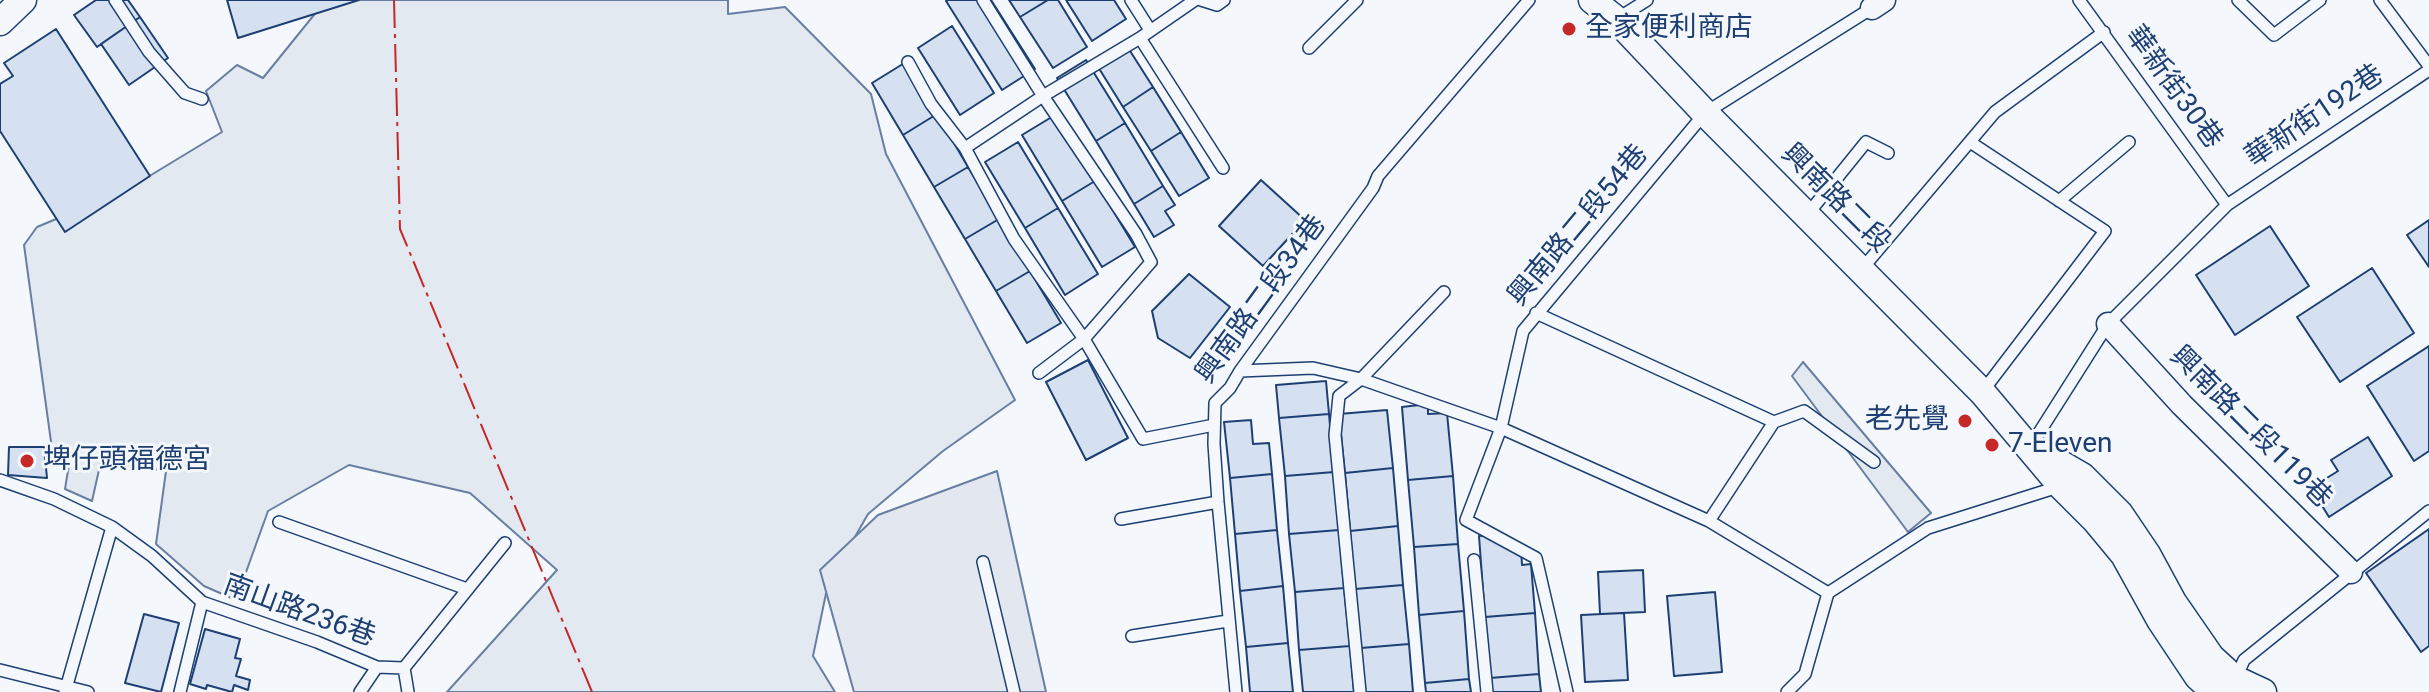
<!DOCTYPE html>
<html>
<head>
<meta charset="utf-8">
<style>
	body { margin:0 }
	canvas { display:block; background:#f4f7fb }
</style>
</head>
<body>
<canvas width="2429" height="692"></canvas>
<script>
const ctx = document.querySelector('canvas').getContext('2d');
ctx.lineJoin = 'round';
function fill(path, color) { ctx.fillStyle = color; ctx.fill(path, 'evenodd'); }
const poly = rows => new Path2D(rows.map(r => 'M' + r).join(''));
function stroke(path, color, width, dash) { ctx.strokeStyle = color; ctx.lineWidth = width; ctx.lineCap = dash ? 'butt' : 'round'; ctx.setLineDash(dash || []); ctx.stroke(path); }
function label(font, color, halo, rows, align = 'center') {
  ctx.font = font + ' Roboto,"Noto Sans TC",sans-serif'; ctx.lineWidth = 6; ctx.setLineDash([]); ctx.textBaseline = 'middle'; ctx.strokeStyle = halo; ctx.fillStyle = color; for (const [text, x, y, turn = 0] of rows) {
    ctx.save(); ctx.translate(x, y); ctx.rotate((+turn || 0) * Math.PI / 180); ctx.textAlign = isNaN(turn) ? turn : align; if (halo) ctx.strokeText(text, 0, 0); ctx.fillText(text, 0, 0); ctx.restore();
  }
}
const green = poly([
	[326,0,728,0,728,14,785,7,871,94,886,154,1015,400,943,451,868,514,828,584,813,656,835,692,447,692,557,570,470,493,349,465,268,511,236,600,204,586,156,544,166,471,101,461,92,501,65,489,71,452,52,449,24,245,37,227,128,189,222,132,206,91,237,65,263,78,326,0],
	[1803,362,1931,513,1908,532,1792,376,1803,362]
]);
const parking = poly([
	[997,471,1046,692,854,692,820,570,878,515,997,471]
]);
const building = poly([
	[96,0,128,0,140,17,97,47,74,15,96,0],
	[227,0,359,0,238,38,227,0],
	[948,0,991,0,1035,69,1002,90,946,1,948,0],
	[1009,0,1048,0,1020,17,1009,0],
	[1048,0,1058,0,1087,47,1053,68,1020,17,1048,0],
	[1066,0,1114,0,1126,19,1092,41,1066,0],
	[140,17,168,58,129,85,101,44,140,17],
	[952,26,994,93,960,115,918,48,952,26],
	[56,29,150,176,65,232,0,131,0,84,13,76,4,63,56,29],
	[1125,43,1153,87,1123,107,1095,62,1125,43],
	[1086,60,1125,123,1096,141,1057,78,1086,60],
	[906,62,937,114,903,135,872,83,906,62],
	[1153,87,1181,132,1151,151,1123,107,1153,87],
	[937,114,968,167,934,187,903,135,937,114],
	[1055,115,1095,181,1062,201,1022,135,1055,115],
	[1125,123,1163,186,1134,204,1096,141,1125,123],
	[1181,132,1209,178,1179,196,1151,151,1181,132],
	[1018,142,1058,208,1025,228,985,162,1018,142],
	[968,167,999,219,965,239,934,187,968,167],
	[1261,180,1305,220,1263,266,1219,226,1261,180],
	[1095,181,1135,247,1102,267,1062,201,1095,181],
	[1163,186,1175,205,1165,211,1174,225,1154,237,1134,204,1163,186],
	[1058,208,1098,274,1065,295,1025,228,1058,208],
	[999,219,1030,271,996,291,965,239,999,219],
	[2429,220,2429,267,2407,235,2429,220],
	[2270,226,2309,286,2235,335,2196,275,2270,226],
	[2372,268,2414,333,2340,382,2297,317,2372,268],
	[1030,271,1061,323,1027,343,996,291,1030,271],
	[1189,274,1230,307,1190,358,1158,338,1152,311,1189,274],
	[2429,346,2429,451,2414,461,2367,386,2429,346],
	[1088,360,1128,438,1086,460,1046,382,1088,360],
	[1326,381,1329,414,1279,418,1276,385,1326,381],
	[1428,404,1428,414,1447,413,1453,476,1408,480,1402,407,1428,404],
	[1387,410,1393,468,1345,473,1339,414,1387,410],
	[1329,414,1334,472,1285,476,1279,418,1329,414],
	[1251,420,1253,444,1269,443,1272,474,1230,478,1224,422,1251,420],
	[2368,437,2392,476,2329,517,2311,488,2338,471,2331,460,2368,437],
	[9,447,44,447,47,478,8,475,9,447],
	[1393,468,1398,526,1350,531,1345,473,1393,468],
	[1334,472,1339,530,1289,534,1285,476,1334,472],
	[1272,474,1277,530,1235,534,1230,478,1272,474],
	[1453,476,1458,544,1414,547,1408,480,1453,476],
	[1398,526,1403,585,1355,589,1350,531,1398,526],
	[2429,529,2429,646,2421,652,2366,573,2429,529],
	[1277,530,1283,586,1240,591,1235,534,1277,530],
	[1339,530,1344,588,1295,592,1289,534,1339,530],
	[1497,534,1521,548,1522,565,1531,564,1535,613,1485,617,1479,536,1497,534],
	[1458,544,1464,611,1419,615,1414,547,1458,544],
	[1643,570,1645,612,1600,614,1598,572,1643,570],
	[1403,585,1409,644,1361,648,1355,589,1403,585],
	[1283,586,1288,643,1246,647,1240,591,1283,586],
	[1344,588,1350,646,1299,650,1295,592,1344,588],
	[1715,592,1722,672,1674,676,1667,596,1715,592],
	[1464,611,1469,679,1425,683,1419,615,1464,611],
	[1535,613,1539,674,1490,678,1485,617,1535,613],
	[1624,613,1628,680,1585,682,1581,615,1624,613],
	[144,614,179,623,161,692,125,683,144,614],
	[205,629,240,639,235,658,241,659,236,676,250,680,248,690,234,685,232,692,207,685,206,689,190,684,205,629],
	[1288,643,1293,692,1250,692,1246,647,1288,643],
	[1409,644,1413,692,1365,692,1361,648,1409,644],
	[1350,646,1354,692,1303,692,1299,650,1350,646],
	[1539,674,1541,692,1491,692,1490,678,1539,674],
	[1469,679,1471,692,1426,692,1425,683,1469,679]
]);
const service = poly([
	[115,0,149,52,170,76,185,93,202,99],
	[983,0,1043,96,1136,234,1151,262,1084,339,1039,373],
	[1131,0,1150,30],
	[1201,0,1217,5,1224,0],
	[2079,0,2227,205],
	[2238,0,2274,35,2320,0],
	[2380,0,2429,66],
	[1617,19,1647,0],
	[1140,38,1223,168],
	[1309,48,1357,0],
	[908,62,931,104,965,148,1014,239,1084,339,1143,439,1214,425],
	[1970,142,2105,231,1983,391],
	[965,148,1043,96,1140,38,1195,0],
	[2059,201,2129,142],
	[1807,215,1866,142,1888,153],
	[1861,270,1995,112,2104,32],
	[1536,313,1774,422,1804,411,1874,462],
	[1240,371,1313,368,1361,379,1501,428,1709,521,1828,593],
	[2030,447,2108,324,2227,205,2429,70],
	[0,480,54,499,112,527,152,556,202,602,317,642,377,667,404,668,408,692],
	[1121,519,1218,502],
	[1709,521,1774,422],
	[279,522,467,589],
	[1474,560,1487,692],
	[983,562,1014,692],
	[1828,593,1928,528,2061,486],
	[1132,636,1228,621],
	[404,668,505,543],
	[0,670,88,692],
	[65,692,112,527],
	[180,692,202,602],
	[360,692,377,667],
	[1236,692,1218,502,1214,444,1215,403,1230,388,1240,371,1373,188,1378,176,1529,0],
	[1360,692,1335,435,1339,396,1361,379,1444,292],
	[1567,692,1536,558,1466,520,1501,428,1523,331,1705,113,1872,8],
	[1787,692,1805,674,1828,593],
	[2230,692,2244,660,2429,511]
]);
const minor = poly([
	[1872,8,1884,0],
	[2108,324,2182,405,2351,572]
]);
const tertiary = poly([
	[1592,0,1617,20,1705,113,1982,392,2061,486,2095,520,2124,555,2160,620,2198,677,2215,692],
	[0,22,23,0],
	[2044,454,2082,476,2120,514,2147,554,2173,602,2211,657,2235,679,2263,692]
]);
const power = poly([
	[394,0,400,229,592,692]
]);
const markers = [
	[1569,29,8,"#c62828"],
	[1965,421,8,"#c62828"],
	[1992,445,8,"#c62828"],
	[27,461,8,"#c62828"]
];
const poiNames = [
	["全家便利商店",1585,29],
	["老先覺",1949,421,"right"],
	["7-Eleven",2008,445],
	["埤仔頭福德宮",43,461]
];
const streetNames = [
	["華新街30巷",2173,88,54],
	["華新街192巷",2315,117,-34],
	["興南路二段",1835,199,45],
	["興南路二段54巷",1579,226,-50],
	["興南路二段34巷",1262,300,-54],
	["興南路二段119巷",2250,428,45],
	["南山路236巷",299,612,20]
];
fill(green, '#e3e9f0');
stroke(green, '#687fa3', 2);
fill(parking, '#e3e8f0');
stroke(parking, '#687fa3', 2);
fill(building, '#d5e0f0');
stroke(building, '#1d3f73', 2);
stroke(service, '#1d3f73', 14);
stroke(minor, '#1d3f73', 25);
stroke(tertiary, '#1d3f73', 29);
stroke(service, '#f4f7fb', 11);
stroke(minor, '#f4f7fb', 22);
stroke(tertiary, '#f4f7fb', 26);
stroke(power, '#c62828', 2, [28, 6, 4, 6]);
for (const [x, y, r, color] of markers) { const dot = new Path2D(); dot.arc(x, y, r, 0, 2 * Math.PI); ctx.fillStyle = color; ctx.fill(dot); stroke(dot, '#f4f7fb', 3); }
label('28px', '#1d3f73', '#f4f7fb', poiNames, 'left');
label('28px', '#1d3f73', '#f4f7fb', streetNames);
</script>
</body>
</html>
